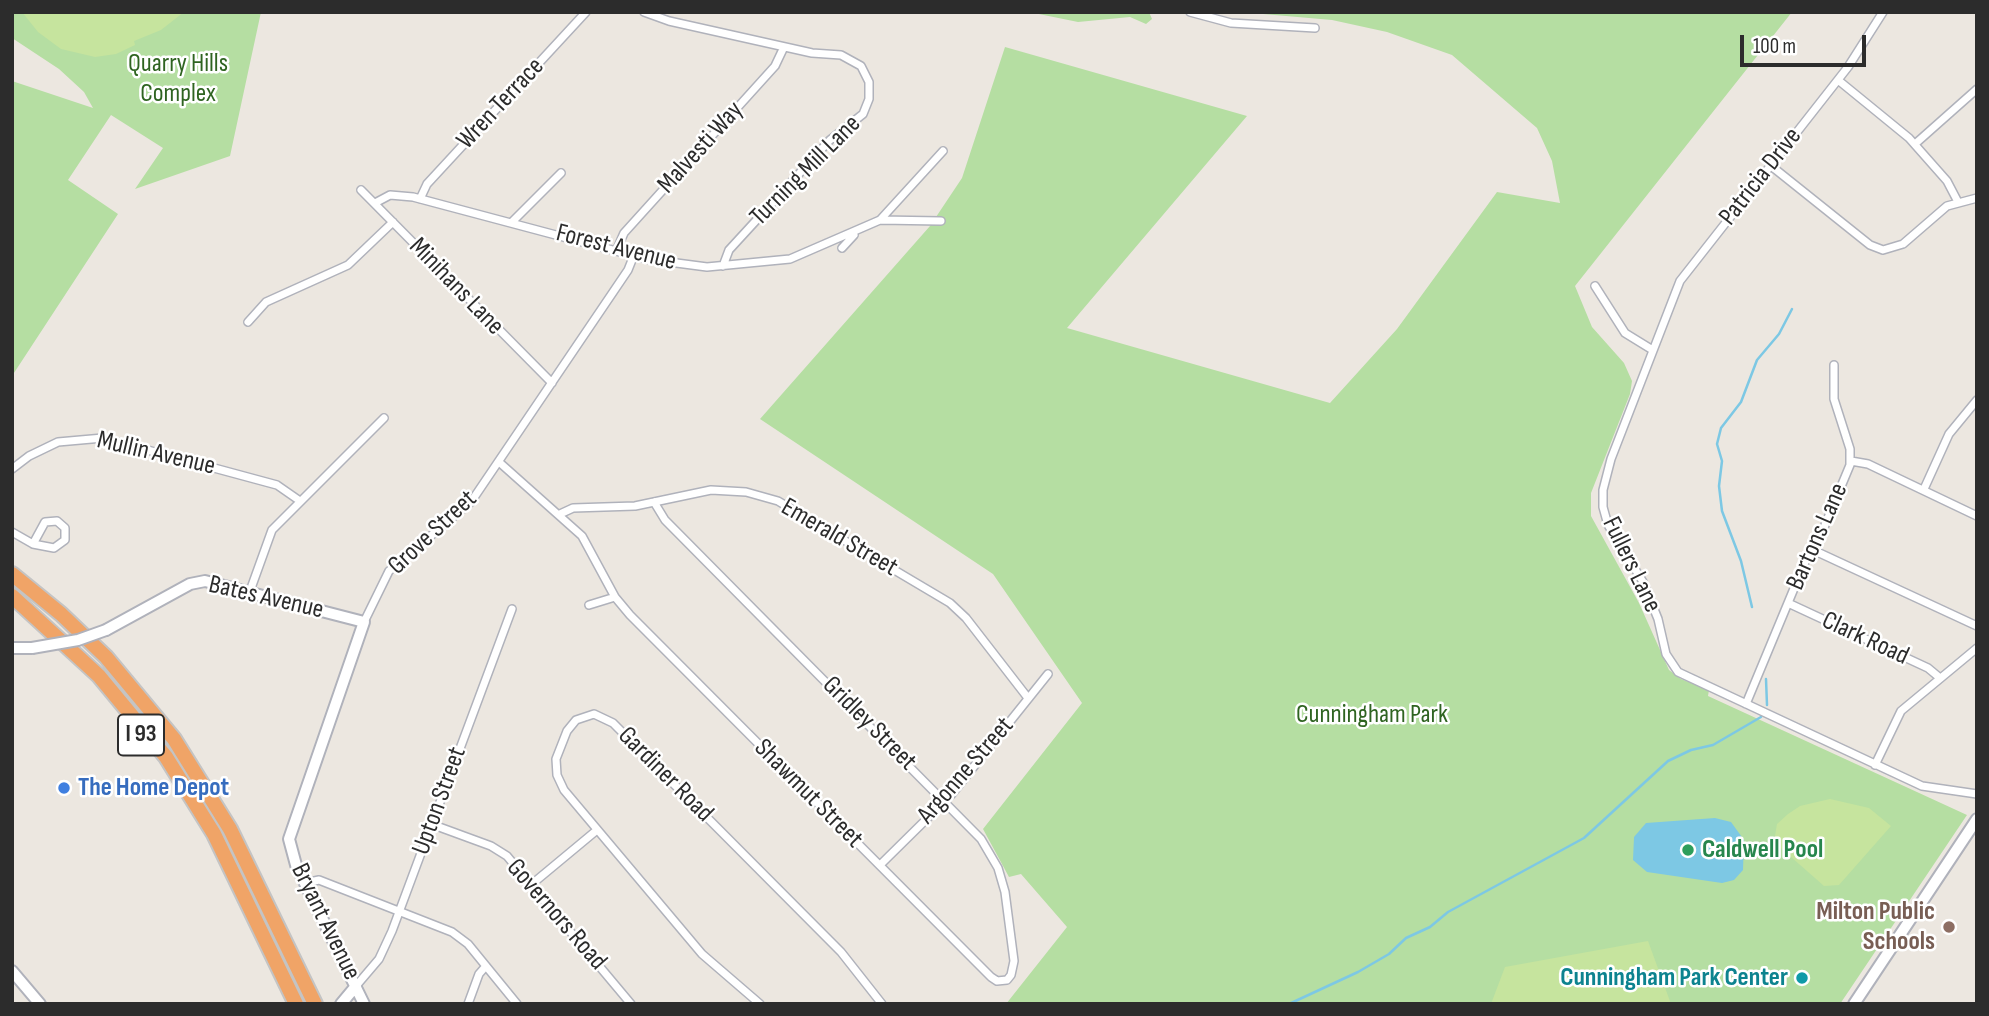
<!DOCTYPE html>
<html>
<head>
<meta charset="utf-8">
<style>
	body { margin:0 }
	#map { position:relative; width:1989px; height:1016px; overflow:hidden; background:#ece7e0; font-family:"Sofia Sans Condensed",sans-serif }
	canvas { display:block }
	.frame { position:absolute; inset:0; border:14px solid #2c2c2c; pointer-events:none }
	.scale { position:absolute; left:1740px; top:35px; width:126px; height:32px; box-sizing:border-box; border:4px solid #2c2c2c; border-top:0; padding-left:9px; font-size:21px; line-height:24px; white-space:nowrap; color:#2c2c2c; -webkit-text-stroke:5px #fff; paint-order:stroke }
</style>
</head>
<body>
<div id="map">
<canvas width="1989" height="1016"></canvas>
<div class="frame"></div>
<div class="scale">100 m</div>
</div>
<script>
const ctx = document.querySelector('canvas').getContext('2d');
ctx.lineJoin = 'round';
function fill(path, color) { ctx.fillStyle = color; ctx.fill(path, 'evenodd'); }
const poly = rows => new Path2D(rows.map(r => 'M' + r).join(''));
function stroke(path, color, width, dash) { ctx.strokeStyle = color; ctx.lineWidth = width; ctx.lineCap = dash ? 'butt' : 'round'; ctx.setLineDash(dash || []); ctx.stroke(path); }
function label(font, color, halo, rows, align = 'center') {
  ctx.font = font + ' "Sofia Sans Condensed",sans-serif'; ctx.lineWidth = 5; ctx.setLineDash([]); ctx.textBaseline = 'middle'; ctx.strokeStyle = halo; ctx.fillStyle = color; for (const [text, x, y, turn = 0] of rows) {
    ctx.save(); ctx.translate(x, y); ctx.rotate((+turn || 0) * Math.PI / 180); ctx.textAlign = isNaN(turn) ? turn : align; if (halo) ctx.strokeText(text, 0, 0); ctx.fillText(text, 0, 0); ctx.restore();
  }
}
const green = poly([
	[12,12,261,12,230,156,135,189,163,148,111,115,68,180,118,214,12,376,12,81,93,108,84,92,59,69,12,38],
	[1029,12,1149,12,1152,19,1146,24,1130,17,1078,22],
	[1240,12,1792,12,1575,286,1592,327,1624,363,1632,381,1630,394,1591,493,1591,516,1639,603,1669,670,1681,679,1709,690,1708,696,1967,815,1840,1004,1006,1004,1067,927,1021,874,1009,877,983,829,1082,703,993,574,760,419,930,226,962,178,1005,47,1247,116,1067,328,1330,403,1397,329,1497,192,1560,203,1552,161,1537,128,1452,55,1387,32,1332,20]
]);
const pitch = poly([
	[22,12,184,12,161,30,134,41,135,45,116,54,95,57,61,49,38,32],
	[1830,799,1869,808,1891,826,1839,885,1824,886,1774,842,1777,824,1788,814,1800,806],
	[1648,941,1671,1004,1491,1004,1505,967]
]);
const water = poly([
	[1715,818,1731,822,1744,840,1743,870,1734,880,1722,883,1647,872,1633,860,1634,837,1646,823]
]);
const stream = poly([
	[1752,607,1741,561,1722,511,1719,486,1722,461,1717,444,1721,428,1741,402,1757,360,1779,334,1792,309],
	[1766,679,1767,705],
	[1289,1004,1358,972,1389,954,1406,938,1430,927,1448,912,1584,838,1668,761,1691,750,1713,745,1761,717]
]);
const street = poly([
	[644,12,669,21,812,53,841,55,861,66,869,82,869,99,863,114,830,140,729,250,723,266],
	[1190,12,1231,23,1315,28],
	[1883,12,1848,67,1680,281,1611,459,1603,490,1603,507,1608,525,1643,582,1658,619,1666,654,1678,672,1922,786,1977,794],
	[1838,80,1909,138,1947,181,1958,202],
	[1915,144,1977,89],
	[1770,165,1870,245,1883,250,1903,244,1947,206,1977,198],
	[361,190,552,383],
	[420,199,427,184,586,12],
	[375,203,390,195,413,197,646,259,707,267,790,259,880,220,941,221],
	[880,220,943,151],
	[512,222,561,173],
	[842,248,854,235],
	[617,249,624,233,775,66,784,47],
	[1595,286,1625,333,1651,349],
	[248,322,266,302,348,265,393,222],
	[1851,461,1868,464,1977,516],
	[499,462,582,536,615,597,630,615,991,977,997,981,1007,980,1011,975,1014,961,1005,892,998,868,981,839,665,520,654,502],
	[12,469,29,456,58,442,103,438,277,485,300,501],
	[1924,489,1949,434,1977,400],
	[560,514,573,508,635,506,711,490,746,492,778,501,950,603,966,618,1028,698],
	[12,532,33,544,54,548,65,540,65,528,57,521,45,522,33,544],
	[1813,550,1977,626],
	[250,591,272,530,384,418],
	[1788,603,1928,668,1940,678],
	[589,605,615,597],
	[364,622,389,571,471,502,628,270,634,255],
	[1746,704,1805,562,1820,537,1850,465,1850,449,1834,399,1834,365],
	[1875,765,1901,711,1977,648],
	[431,824,491,846,507,856,631,1004],
	[880,865,951,795,1048,674],
	[305,883,319,880,452,932,468,944,517,1004],
	[532,884,597,830],
	[356,986,379,959,392,931,512,609],
	[468,1004,479,974,486,966],
	[760,1004,702,954,564,790,557,775,556,759,567,731,576,720,594,714,613,723,841,952,882,1004]
]);
const secondary = poly([
	[106,630,190,584,205,581,364,622,289,839,296,865,364,1004],
	[12,648,32,648],
	[12,971,40,1004],
	[341,1004,356,986],
	[1854,1004,1977,819]
]);
const highway = poly([
	[12,574,61,614,106,657,174,739,230,829,315,1004],
	[12,596,99,676,166,757,214,834,296,1004]
]);
const secondaryBridge = poly([
	[32,648,78,640,106,630]
]);
const markers = [
	[64,788,7,"#3f7fe0"],
	[1688,850,7,"#2e9e5b"],
	[1949,927,7,"#8d6e63"],
	[1802,978,7,"#0f9aa8"]
];
const shields = [
	[141,735,46]
];
const shieldNames = [
	["I 93",141,735]
];
const parkNames = [
	["Quarry Hills",178,64],
	["Complex",178,94],
	["Cunningham Park",1372,715]
];
const streetNames = [
	["Wren Terrace",501,104,-47],
	["Malvesti Way",701,148,-48],
	["Turning Mill Lane",806,171,-45],
	["Patricia Drive",1761,177,-52],
	["Forest Avenue",616,248,14],
	["Minihans Lane",456,287,46],
	["Mullin Avenue",156,454,13],
	["Grove Street",433,533,-43],
	["Bartons Lane",1818,537,-66],
	["Emerald Street",839,538,30],
	["Fullers Lane",1631,565,64],
	["Bates Avenue",266,598,13],
	["Clark Road",1865,639,25],
	["Gridley Street",869,724,45],
	["Argonne Street",966,771,-49],
	["Gardiner Road",665,775,45],
	["Shawmut Street",808,794,45],
	["Upton Street",440,801,-70],
	["Governors Road",556,915,49],
	["Bryant Avenue",325,922,64]
];
const shopNames = [
	["The Home Depot",78,788]
];
const leisureNames = [
	["Caldwell Pool",1702,850]
];
const educationNames = [
	["Milton Public",1935,912],
	["Schools",1935,942]
];
const cultureNames = [
	["Cunningham Park Center",1788,978]
];
fill(green, '#b5dea2');
fill(pitch, '#c6e49e');
fill(water, '#7dc8e4');
stroke(stream, '#7dc8e4', 2.5);
stroke(street, '#b0b2bb', 10);
stroke(secondary, '#b0b2bb', 14);
stroke(highway, '#c4c4c4', 18);
stroke(street, '#fff', 7);
stroke(secondary, '#fff', 10);
stroke(highway, '#f0a467', 14);
stroke(secondaryBridge, '#b0b2bb', 14, []);
stroke(secondaryBridge, '#fff', 10);
for (const [x, y, r, color] of markers) { const dot = new Path2D(); dot.arc(x, y, r, 0, 2 * Math.PI); ctx.fillStyle = color; ctx.fill(dot); stroke(dot, '#fff', 2.5); }
for (const [x, y, w] of shields) { const box = new Path2D(); box.roundRect(x - w / 2, y - 20.5, w, 41, 5); ctx.fillStyle = '#fff'; ctx.fill(box); stroke(box, '#2c2c2c', 2); }
label('bold 24px', '#2c2c2c', null, shieldNames);
label('26px', '#2f6421', '#fff', parkNames);
label('26px', '#2c2c2c', '#fff', streetNames);
label('bold 26px', '#366cbe', '#fff', shopNames, 'left');
label('bold 26px', '#27864d', '#fff', leisureNames, 'left');
label('bold 26px', '#785e54', '#fff', educationNames, 'right');
label('bold 26px', '#0d838f', '#fff', cultureNames, 'right');
</script>
</body>
</html>
